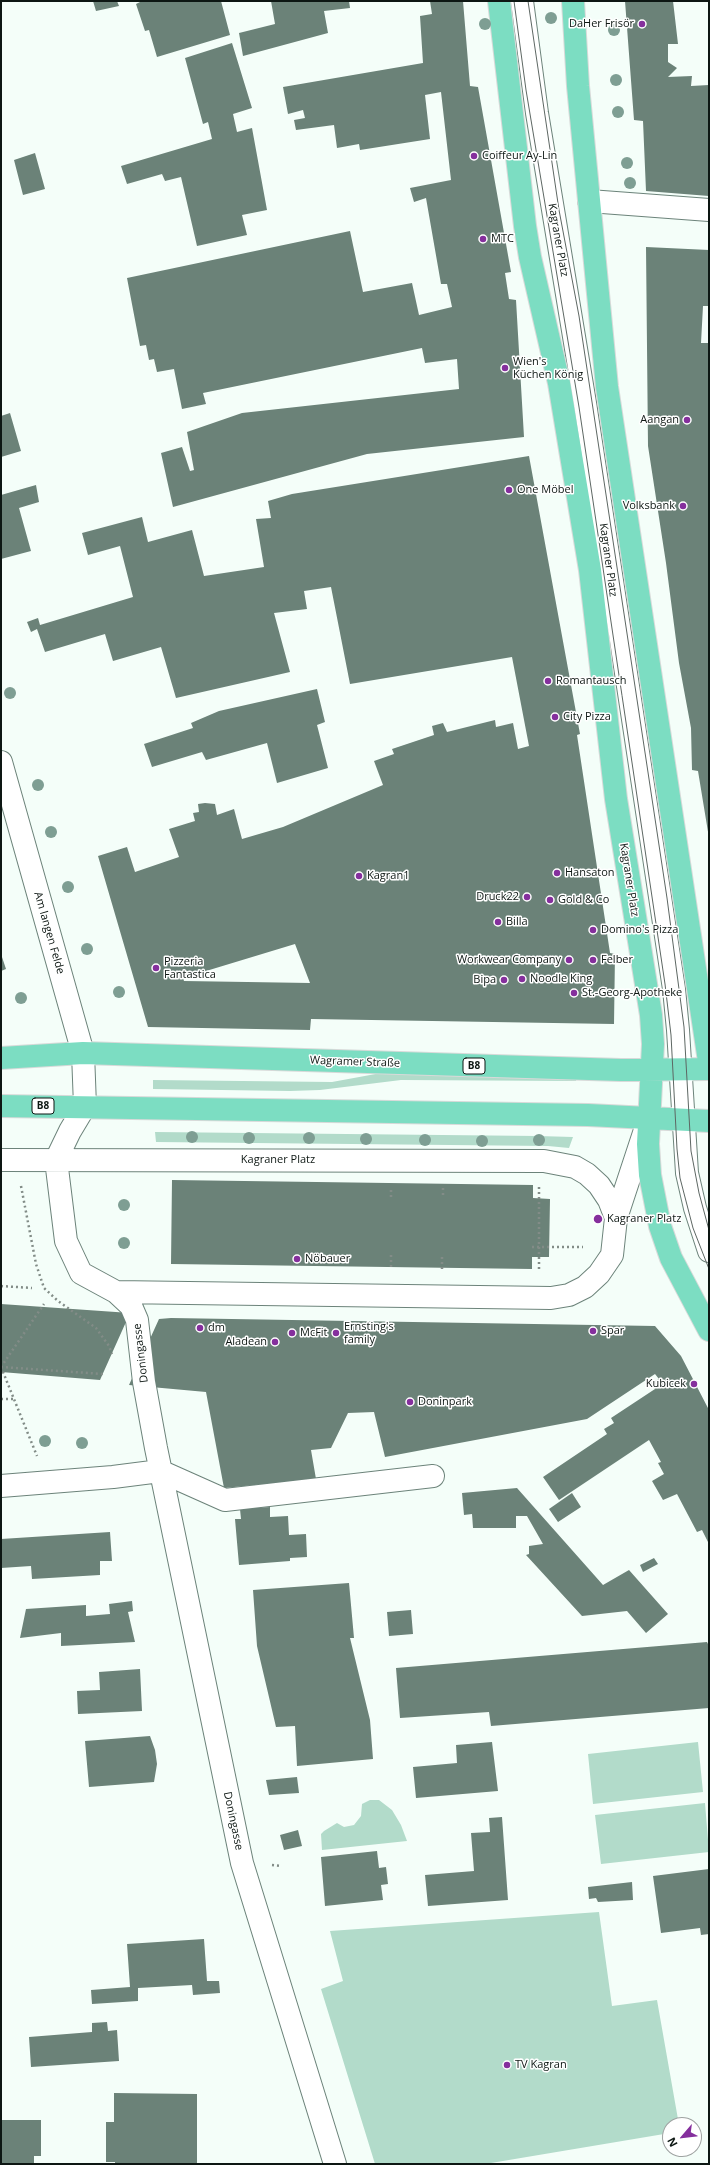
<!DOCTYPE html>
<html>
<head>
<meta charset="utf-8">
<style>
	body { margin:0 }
	#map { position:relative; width:710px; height:2165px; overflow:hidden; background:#f4fef9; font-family:"Open Sans",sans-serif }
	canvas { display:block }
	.frame { position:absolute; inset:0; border:2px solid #0d1713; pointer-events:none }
	.north { position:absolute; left:662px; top:2117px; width:40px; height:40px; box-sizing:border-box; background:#fff; border:1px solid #9ea2a1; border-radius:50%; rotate:242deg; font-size:11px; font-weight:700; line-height:16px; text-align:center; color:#0d1713 }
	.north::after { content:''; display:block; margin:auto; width:14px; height:18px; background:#852f9d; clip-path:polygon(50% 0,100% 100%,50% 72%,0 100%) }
</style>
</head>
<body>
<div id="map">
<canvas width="710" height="2165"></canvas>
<div class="frame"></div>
<div class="north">N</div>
</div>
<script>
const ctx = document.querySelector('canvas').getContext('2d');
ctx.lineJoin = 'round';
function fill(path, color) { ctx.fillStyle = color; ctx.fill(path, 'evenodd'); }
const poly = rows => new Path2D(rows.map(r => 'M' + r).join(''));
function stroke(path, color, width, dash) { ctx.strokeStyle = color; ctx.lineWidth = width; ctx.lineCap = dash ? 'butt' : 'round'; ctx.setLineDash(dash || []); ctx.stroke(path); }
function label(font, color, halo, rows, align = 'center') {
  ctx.font = font + ' "Open Sans",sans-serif'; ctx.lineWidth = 3; ctx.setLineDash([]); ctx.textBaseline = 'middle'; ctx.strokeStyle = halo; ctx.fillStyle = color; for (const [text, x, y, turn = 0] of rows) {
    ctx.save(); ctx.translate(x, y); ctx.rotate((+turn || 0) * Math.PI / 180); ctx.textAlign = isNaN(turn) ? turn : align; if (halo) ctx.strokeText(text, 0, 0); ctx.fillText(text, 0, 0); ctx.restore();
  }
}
const green = poly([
	[381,1073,577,1073,576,1081,401,1080,320,1090,290,1091,153,1089,153,1080,332,1082],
	[155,1132,538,1136,573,1137,569,1148,548,1146,156,1142],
	[698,1742,703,1792,593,1804,588,1754],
	[370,1800,379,1800,392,1810,401,1825,407,1841,322,1850,321,1834,324,1831,337,1823,344,1827,354,1825,361,1816,362,1804],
	[705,1803,709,1852,601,1864,595,1815],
	[599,1912,612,2006,657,2000,679,2125,670,2125,670,2133,485,2164,375,2164,321,1989,343,1981,330,1931]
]);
const building = poly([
	[93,1,117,1,119,6,96,11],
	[142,1,221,1,230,35,157,57,149,30,145,31,136,4],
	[271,1,349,1,350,8,324,11,328,33,243,56,239,33,275,24],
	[430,1,463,1,470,86,478,87,511,272,505,273,509,299,516,300,524,437,367,454,173,507,161,453,182,447,190,471,194,470,187,432,242,413,459,389,457,359,425,363,422,348,203,393,206,404,182,409,174,369,157,372,154,359,149,360,146,345,140,346,127,278,350,231,363,292,412,283,419,315,452,307,447,284,441,284,426,198,414,202,410,188,451,180,441,92,425,95,430,139,360,150,359,144,337,148,334,125,296,130,294,120,305,118,303,110,288,114,283,87,423,63,420,16,432,14],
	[625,1,673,1,678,44,668,44,668,62,677,68,668,77,692,76,691,86,709,85,709,196,646,191,643,121,634,120],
	[232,43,252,108,233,114,237,132,252,128,267,210,242,215,247,235,197,246,181,177,165,181,162,174,127,184,121,166,212,139,208,122,203,124,185,58],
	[35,153,45,189,23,195,14,160],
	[646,247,709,250,709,306,703,306,701,343,709,343,709,838,698,771,692,770,691,728,679,663,666,563,648,446],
	[10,413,21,451,1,457,1,416],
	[529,456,580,734,577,735,610,953,615,954,614,1024,311,1019,310,1030,148,1027,98,856,127,847,135,872,179,857,169,829,195,821,193,813,199,812,198,804,205,803,215,804,217,815,234,809,242,839,283,827,383,785,374,761,394,754,392,749,434,735,432,726,443,723,447,732,495,720,496,727,513,723,518,749,529,746,512,657,350,684,331,587,304,591,307,609,274,613,290,672,176,698,161,647,113,661,105,634,45,652,37,629,31,632,27,622,38,618,40,625,133,597,120,546,88,555,82,533,142,517,148,542,192,530,204,576,264,567,256,519,271,518,268,501,292,494],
	[295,944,310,983,184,981,183,978],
	[36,485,39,502,19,508,31,551,1,559,1,495],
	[317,689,325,722,317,725,328,768,277,783,267,743,206,760,202,752,152,767,144,744,193,728,191,723,219,711],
	[1,954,6,969,1,971],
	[172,1180,533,1185,533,1198,550,1199,549,1257,532,1257,532,1269,171,1264],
	[1,1304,130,1313,100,1380,1,1372],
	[171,1318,655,1326,681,1356,709,1410,709,1544,702,1530,697,1532,677,1494,663,1500,652,1481,664,1474,658,1463,661,1462,649,1440,559,1500,543,1477,607,1434,604,1429,614,1423,611,1418,655,1389,651,1383,659,1379,655,1374,587,1419,385,1457,374,1412,348,1413,331,1448,311,1450,316,1479,224,1488,206,1392,129,1385,159,1319],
	[517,1488,603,1585,629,1570,668,1614,646,1633,627,1611,582,1616,526,1555,529,1554,529,1546,543,1544,527,1516,516,1516,516,1528,473,1528,472,1514,464,1515,462,1493],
	[572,1493,581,1507,558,1522,549,1509],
	[270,1507,270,1517,288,1516,289,1535,306,1534,307,1557,290,1558,290,1561,239,1565,235,1519,241,1519,240,1509],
	[110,1532,112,1561,100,1561,100,1575,32,1579,31,1566,1,1568,1,1539],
	[654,1558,658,1564,643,1572,640,1565],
	[349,1583,354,1638,350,1638,370,1720,373,1759,297,1766,295,1726,276,1727,257,1646,253,1590],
	[132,1601,133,1611,128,1612,135,1642,61,1646,61,1633,20,1638,26,1609,86,1605,86,1616,110,1614,109,1604],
	[411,1610,413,1634,389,1636,387,1612],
	[707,1642,709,1646,709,1708,491,1726,489,1712,400,1718,396,1668],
	[140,1669,142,1711,78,1714,77,1691,100,1690,99,1672],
	[150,1736,155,1750,157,1764,154,1782,89,1787,85,1741],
	[492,1742,498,1791,416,1798,413,1767,457,1763,456,1745],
	[297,1777,299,1793,269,1795,266,1780],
	[502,1817,508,1900,428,1906,425,1875,474,1871,471,1833,490,1832,489,1818],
	[298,1830,302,1846,284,1850,280,1835],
	[377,1851,379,1868,386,1867,388,1884,381,1885,383,1900,325,1906,321,1857],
	[709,1869,709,1934,701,1935,700,1928,661,1933,653,1876],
	[632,1882,633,1900,598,1902,596,1898,589,1899,588,1887],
	[204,1939,207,1981,219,1981,220,1993,193,1995,192,1985,138,1988,138,2001,92,2004,91,1990,130,1987,127,1944],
	[107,2022,108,2031,117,2030,119,2061,31,2067,29,2037,92,2032,92,2023],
	[114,2093,197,2094,197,2164,115,2164,115,2162,106,2162,106,2122,114,2122],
	[1,2120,41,2120,41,2156,34,2156,34,2164,1,2164]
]);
const path = poly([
	[21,1186,36,1264,44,1288,58,1301,96,1328,109,1346,112,1354],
	[539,1187,539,1270],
	[443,1188,443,1198],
	[391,1197,391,1187],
	[532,1247,583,1247],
	[391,1255,391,1269],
	[442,1269,442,1256],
	[1,1286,32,1288],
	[1,1367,37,1456],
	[1,1367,103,1374],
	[1,1367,44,1304],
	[1,1399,13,1399],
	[272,1865,281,1866]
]);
const minor = poly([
	[522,1,537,113,585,403,674,989,678,1030,687,1173,695,1208,709,1251],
	[589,201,709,210],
	[1,762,83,1053,85,1106,70,1131,56,1160,66,1241,81,1273,116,1292,131,1306,137,1320,144,1382,156,1448,242,1863,335,2164],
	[1,1160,544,1161,575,1167,587,1174,599,1185,609,1200,616,1218],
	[116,1292,551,1298,569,1295,585,1287,599,1274,612,1255,616,1218,646,1127],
	[160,1471,225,1500,433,1476],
	[1,1486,113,1477,160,1471]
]);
const major = poly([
	[499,1,525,226,530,257,559,383,590,570,616,799,651,1015,653,1044,648,1144,650,1175,660,1226,671,1258,709,1330],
	[573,1,578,86,607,387,709,1061],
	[1,1058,83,1053,621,1070,709,1069],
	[1,1106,588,1115,709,1121]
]);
const tram = poly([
	[514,1,526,90,579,407,665,984,671,1035,677,1149,680,1178,693,1228,709,1269],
	[528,1,559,210,579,316,667,898,684,1027,691,1151,699,1193,709,1230]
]);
const trees = [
	[551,18],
	[485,24],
	[614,30],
	[616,80],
	[618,112],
	[627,163],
	[630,183],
	[10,693],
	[38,785],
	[51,832],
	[68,887],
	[87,949],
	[119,992],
	[21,998],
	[192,1137],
	[249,1138],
	[309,1138],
	[366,1139],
	[425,1140],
	[539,1140],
	[482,1141],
	[124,1205],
	[124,1243],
	[45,1441],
	[82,1443]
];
const markers = [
	[642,24,4,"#852f9d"],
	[474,156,4,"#852f9d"],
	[483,239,4,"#852f9d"],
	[505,368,4,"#852f9d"],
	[687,420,4,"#852f9d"],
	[509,490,4,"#852f9d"],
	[683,506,4,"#852f9d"],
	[548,681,4,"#852f9d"],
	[555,717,4,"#852f9d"],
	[557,873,4,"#852f9d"],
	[359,876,4,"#852f9d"],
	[527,897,4,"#852f9d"],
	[550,900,4,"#852f9d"],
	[498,922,4,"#852f9d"],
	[593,930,4,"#852f9d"],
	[569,960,4,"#852f9d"],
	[593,960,4,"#852f9d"],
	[156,968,4,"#852f9d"],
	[522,979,4,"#852f9d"],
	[504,980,4,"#852f9d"],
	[574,993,4,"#852f9d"],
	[598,1219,5,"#852f9d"],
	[297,1259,4,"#852f9d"],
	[200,1328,4,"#852f9d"],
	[593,1331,4,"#852f9d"],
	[292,1333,4,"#852f9d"],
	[336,1333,4,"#852f9d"],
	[275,1342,4,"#852f9d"],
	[694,1384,4,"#852f9d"],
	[410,1402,4,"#852f9d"],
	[507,2065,4,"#852f9d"]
];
const shields = [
	[474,1066,22],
	[43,1106,22]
];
const shieldNames = [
	["B8",474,1066],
	["B8",43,1106]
];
const poiNames = [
	["DaHer Frisör",634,24,"right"],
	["Coiffeur Ay-Lin",482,156],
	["MTC",491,239],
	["Wien's",513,362],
	["Küchen König",513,375],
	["Aangan",679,420,"right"],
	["One Möbel",517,490],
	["Volksbank",675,506,"right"],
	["Romantausch",556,681],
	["City Pizza",563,717],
	["Hansaton",565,873],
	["Kagran1",367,876],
	["Druck22",519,897,"right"],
	["Gold & Co",558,900],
	["Billa",506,922],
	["Domino's Pizza",601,930],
	["Workwear Company",561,960,"right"],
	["Felber",601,960],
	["Pizzeria",164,962],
	["Fantastica",164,975],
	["Noodle King",530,979],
	["Bipa",496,980,"right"],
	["St.-Georg-Apotheke",582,993],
	["Kagraner Platz",607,1219],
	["Nöbauer",305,1259],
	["Ernsting's",344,1327],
	["family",344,1340],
	["dm",208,1328],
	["Spar",601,1331],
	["McFit",300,1333],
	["Aladean",267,1342,"right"],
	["Kubicek",686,1384,"right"],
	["Doninpark",418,1402],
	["TV Kagran",515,2065]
];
const streetNames = [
	["Kagraner Platz",558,240,80],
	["Kagraner Platz",608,560,82],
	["Kagraner Platz",629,880,81],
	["Am langen Felde",49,933,74],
	["Wagramer Straße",355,1062,2],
	["Kagraner Platz",278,1160],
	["Doningasse",141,1353,-97],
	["Doningasse",233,1821,78]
];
fill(green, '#b2dbca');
fill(building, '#6b8278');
stroke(minor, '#6c837a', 24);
stroke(major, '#d8dad9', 24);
stroke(path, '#828c87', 2.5, [2, 3]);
stroke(minor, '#fff', 22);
stroke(major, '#7cddc2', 22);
stroke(tram, '#5d6763', 1);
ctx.fillStyle = '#7e9e93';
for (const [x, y] of trees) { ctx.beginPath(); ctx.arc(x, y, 6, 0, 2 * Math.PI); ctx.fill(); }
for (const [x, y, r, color] of markers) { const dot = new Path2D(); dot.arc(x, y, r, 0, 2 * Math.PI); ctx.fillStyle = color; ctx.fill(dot); stroke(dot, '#fff', 1.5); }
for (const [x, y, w] of shields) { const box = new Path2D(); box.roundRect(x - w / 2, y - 8, w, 16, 3); ctx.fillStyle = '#fff'; ctx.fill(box); stroke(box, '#0d1713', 1); }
label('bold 10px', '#0d1713', null, shieldNames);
label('11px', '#0d1713', '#fff', poiNames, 'left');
label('11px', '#0d1713', '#fff', streetNames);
</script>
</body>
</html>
